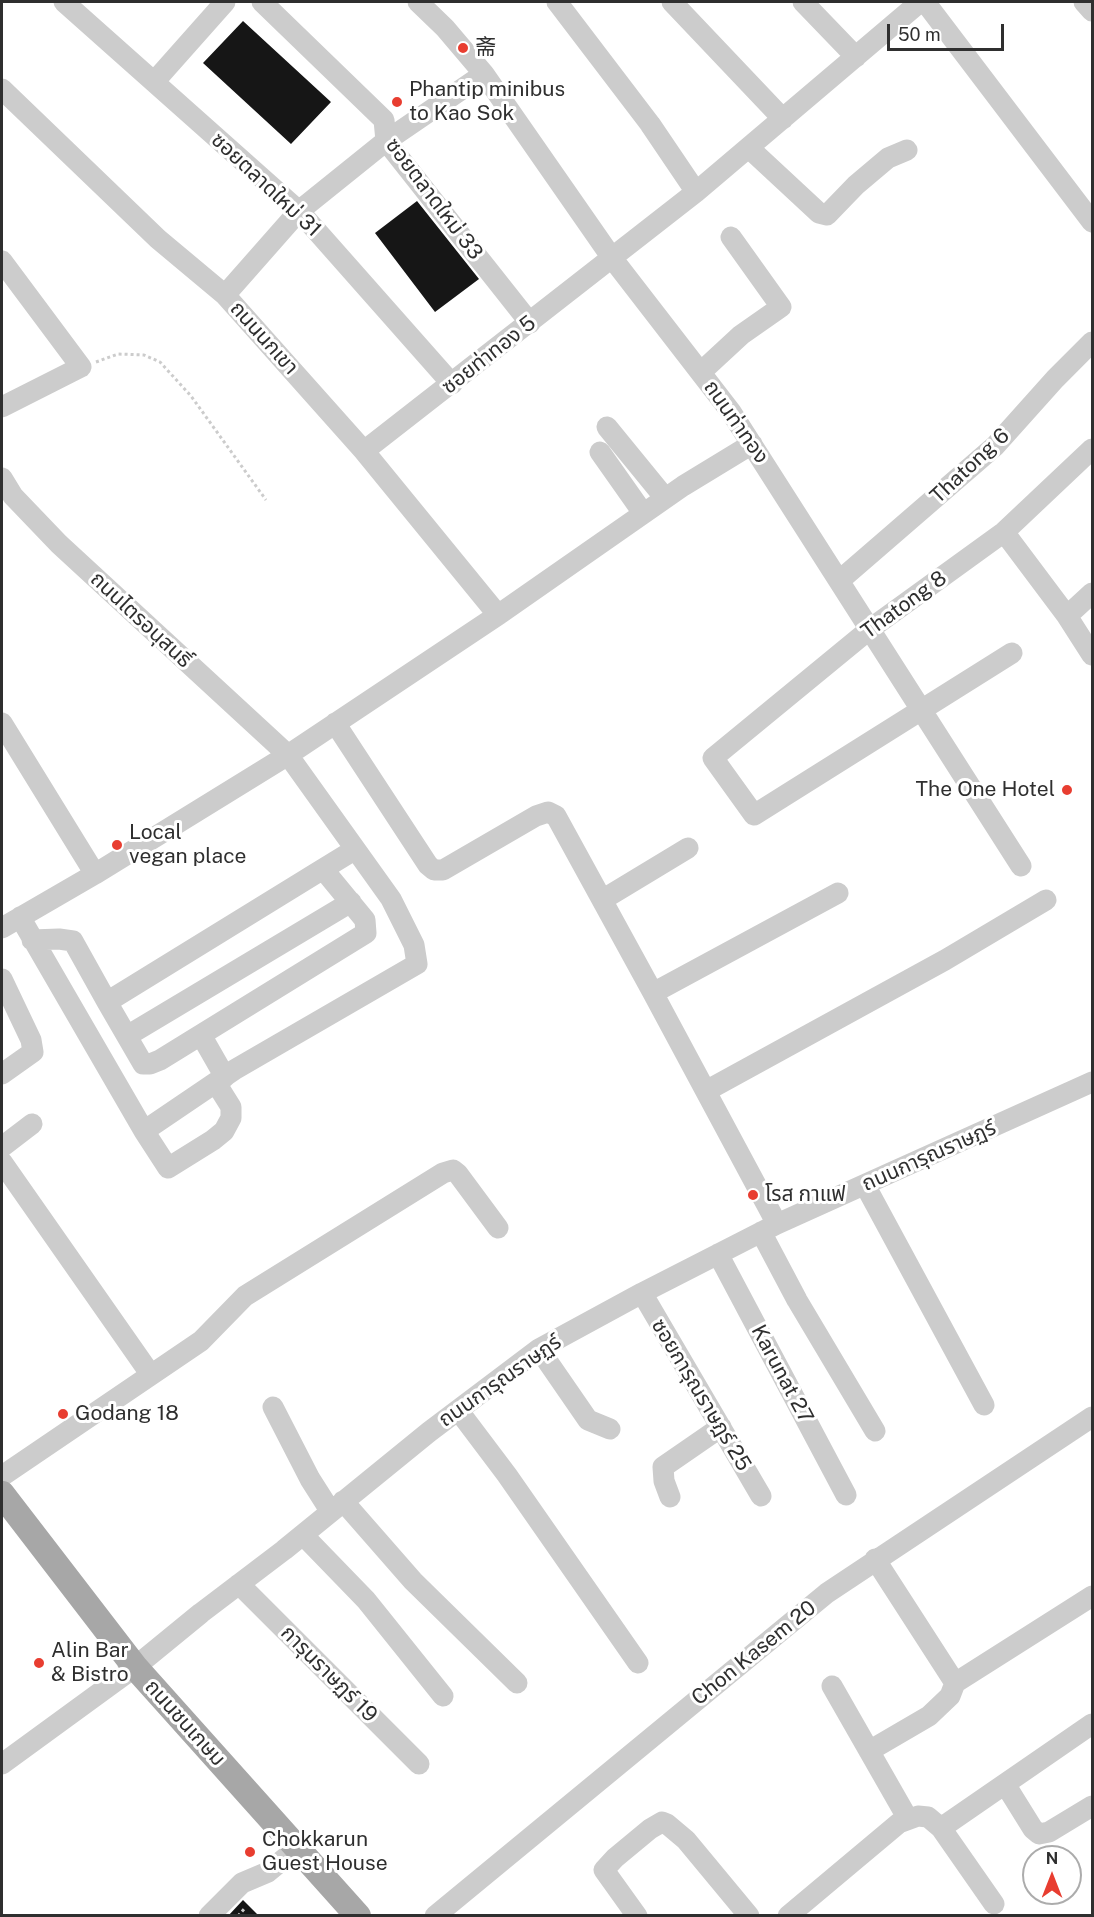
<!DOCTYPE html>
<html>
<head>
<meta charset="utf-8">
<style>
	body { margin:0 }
	#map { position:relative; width:1094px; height:1917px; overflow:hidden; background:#fff; font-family:"Public Sans",sans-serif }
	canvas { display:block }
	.frame { position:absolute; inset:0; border:3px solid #2f2f2f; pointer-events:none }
	.north { position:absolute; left:1022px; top:1845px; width:60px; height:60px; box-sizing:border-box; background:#fff; border:2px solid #acacac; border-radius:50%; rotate:0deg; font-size:16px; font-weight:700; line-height:24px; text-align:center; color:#2f2f2f }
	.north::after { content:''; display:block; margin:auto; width:21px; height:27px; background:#e83d30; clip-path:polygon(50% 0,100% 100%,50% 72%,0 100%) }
	.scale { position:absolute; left:887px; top:24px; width:117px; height:27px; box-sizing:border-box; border:3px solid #2f2f2f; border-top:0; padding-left:8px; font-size:18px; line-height:21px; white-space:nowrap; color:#2f2f2f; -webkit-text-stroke:4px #fff; paint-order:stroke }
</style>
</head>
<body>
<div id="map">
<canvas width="1094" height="1917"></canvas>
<div class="frame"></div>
<div class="north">N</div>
<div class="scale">50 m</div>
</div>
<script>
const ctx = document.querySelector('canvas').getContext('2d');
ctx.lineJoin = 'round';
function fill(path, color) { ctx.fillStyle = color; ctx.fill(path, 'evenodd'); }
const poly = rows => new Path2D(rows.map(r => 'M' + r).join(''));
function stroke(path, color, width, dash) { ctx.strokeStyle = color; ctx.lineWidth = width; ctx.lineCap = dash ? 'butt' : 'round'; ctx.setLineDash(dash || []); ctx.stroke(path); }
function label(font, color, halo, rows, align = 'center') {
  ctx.font = font + ' "Public Sans","Noto Sans SC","Noto Sans Thai",sans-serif'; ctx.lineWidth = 6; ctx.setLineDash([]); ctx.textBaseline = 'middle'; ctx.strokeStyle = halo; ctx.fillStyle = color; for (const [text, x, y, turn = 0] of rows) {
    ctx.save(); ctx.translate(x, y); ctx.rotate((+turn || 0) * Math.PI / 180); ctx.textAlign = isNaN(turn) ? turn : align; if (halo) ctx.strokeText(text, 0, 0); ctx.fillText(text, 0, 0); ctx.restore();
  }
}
const building = poly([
	[243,21,331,102,291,144,203,63],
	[417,201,479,279,435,312,375,233],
	[243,1900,259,1916,228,1916]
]);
const path = poly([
	[96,362,118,354,144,355,160,362,191,396,266,500],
	[238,1916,245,1908]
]);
const minor = poly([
	[64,2,299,211,452,384],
	[262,2,384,120,386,141,530,323],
	[418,2,445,28,484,74,612,258,731,412,1021,866],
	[557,2,650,124,696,192],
	[672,2,783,119],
	[803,2,856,57],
	[925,2,1092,222],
	[1084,2,1092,11],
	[154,82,225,2],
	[2,89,158,239,225,295,364,451,498,615],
	[749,148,819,213,827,215,856,185,888,158,907,150],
	[2,261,81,367,2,407],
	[225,295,299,211,386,141,484,74],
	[701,372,741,335,781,307,731,237],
	[607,427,665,498],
	[364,451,696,192,920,2],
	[600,452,643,513],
	[2,478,13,496,59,544,288,755,391,899,414,945,417,964,234,1070,144,1131,20,917],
	[1004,532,1067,616,1092,655],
	[839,581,995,446,1055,379,1092,342],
	[1067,616,1092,593],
	[1012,653,754,815,713,758,870,629,1004,532,1092,449],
	[2,723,95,874],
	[335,723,428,865,434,870,443,870,536,816,548,812,556,816,653,993,777,1224],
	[323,869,354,850],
	[602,900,688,848],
	[2,928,95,874,288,755,498,615,683,486,752,444],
	[32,940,59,939,73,941,107,1002,143,1064,150,1064,160,1060,366,933,365,920,323,869,107,1002],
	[2,979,31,1040,33,1052,2,1074],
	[653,993,838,893],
	[201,1035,225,1077],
	[127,1036,351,902],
	[706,1091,945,960,1046,900],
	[144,1131,168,1168,213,1140,224,1131,231,1118,231,1107,216,1083],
	[2,1147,32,1124],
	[2,1162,151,1375],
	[865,1185,984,1405],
	[761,1232,797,1300,875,1431],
	[718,1254,846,1495],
	[642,1293,761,1496],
	[539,1349,588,1420,610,1429],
	[273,1407,310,1479,331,1512],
	[458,1410,507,1475,638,1663],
	[2,1476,201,1341,245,1296,443,1173,453,1170,458,1174,498,1228],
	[670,1497,664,1481,663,1467,721,1427],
	[343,1501,413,1581,517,1683],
	[303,1535,366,1600,443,1696],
	[875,1559,955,1683,1092,1596],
	[239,1584,419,1764],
	[832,1686,908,1819],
	[869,1751,929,1716,950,1696,955,1683],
	[2,1764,135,1667,201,1613,284,1550,429,1432,539,1349,642,1293,777,1224,1092,1082],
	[1005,1784,1033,1829,1039,1834,1049,1832,1092,1806],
	[941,1828,1092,1724],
	[209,1916,242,1883,268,1872,297,1848],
	[435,1916,827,1593,1092,1417],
	[637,1916,604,1870,615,1858,650,1829,662,1822,667,1824,686,1840,749,1916],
	[788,1916,899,1823,918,1816,928,1817,941,1828,994,1904]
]);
const major = poly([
	[2,1494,135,1667,358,1916]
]);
const markers = [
	[463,48,6,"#e83d30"],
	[397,102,6,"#e83d30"],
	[1067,790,6,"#e83d30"],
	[117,845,6,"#e83d30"],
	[753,1195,6,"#e83d30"],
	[63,1414,6,"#e83d30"],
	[39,1663,6,"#e83d30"],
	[250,1852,6,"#e83d30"]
];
const poiNames = [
	["斋",475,48],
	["Phantip minibus",409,90],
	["to Kao Sok",409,114],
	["The One Hotel",1055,790,"right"],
	["Local",129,833],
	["vegan place",129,857],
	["โรส กาแฟ",765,1195],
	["Godang 18",75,1414],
	["Alin Bar",51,1651],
	["& Bistro",51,1675],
	["Chokkarun",262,1840],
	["Guest House",262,1864]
];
const streetNames = [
	["ซอยตลาดใหม่ 31",266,185,43],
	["ซอยตลาดใหม่ 33",434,199,53],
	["ถนนนกเขา",264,338,48],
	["ซอยท่าทอง 5",489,355,-38],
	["ถนนท่าทอง",736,422,55],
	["Thatong 6",970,466,-43],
	["Thatong 8",904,605,-36],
	["ถนนไตรอนุสนธิ์",141,620,43],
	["ถนนการุณราษฏร์",929,1156,-24],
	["Karunat 27",782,1374,62],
	["ถนนการุณราษฏร์",500,1381,-35],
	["ซอยการุณราษฎร์ 25",701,1395,59],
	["Chon Kasem 20",754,1653,-39],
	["การุนราษฏร์ 19",329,1674,45],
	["ถนนชนเกษม",185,1723,48]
];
fill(building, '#161616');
stroke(path, '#ccc', 3, [3, 3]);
stroke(minor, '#ccc', 21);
stroke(major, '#a7a7a7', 26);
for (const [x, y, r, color] of markers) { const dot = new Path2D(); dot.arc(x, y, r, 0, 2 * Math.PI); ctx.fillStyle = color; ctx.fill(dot); stroke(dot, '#fff', 2); }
label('21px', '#2f2f2f', '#fff', poiNames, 'left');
label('21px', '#2f2f2f', '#fff', streetNames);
</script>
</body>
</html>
